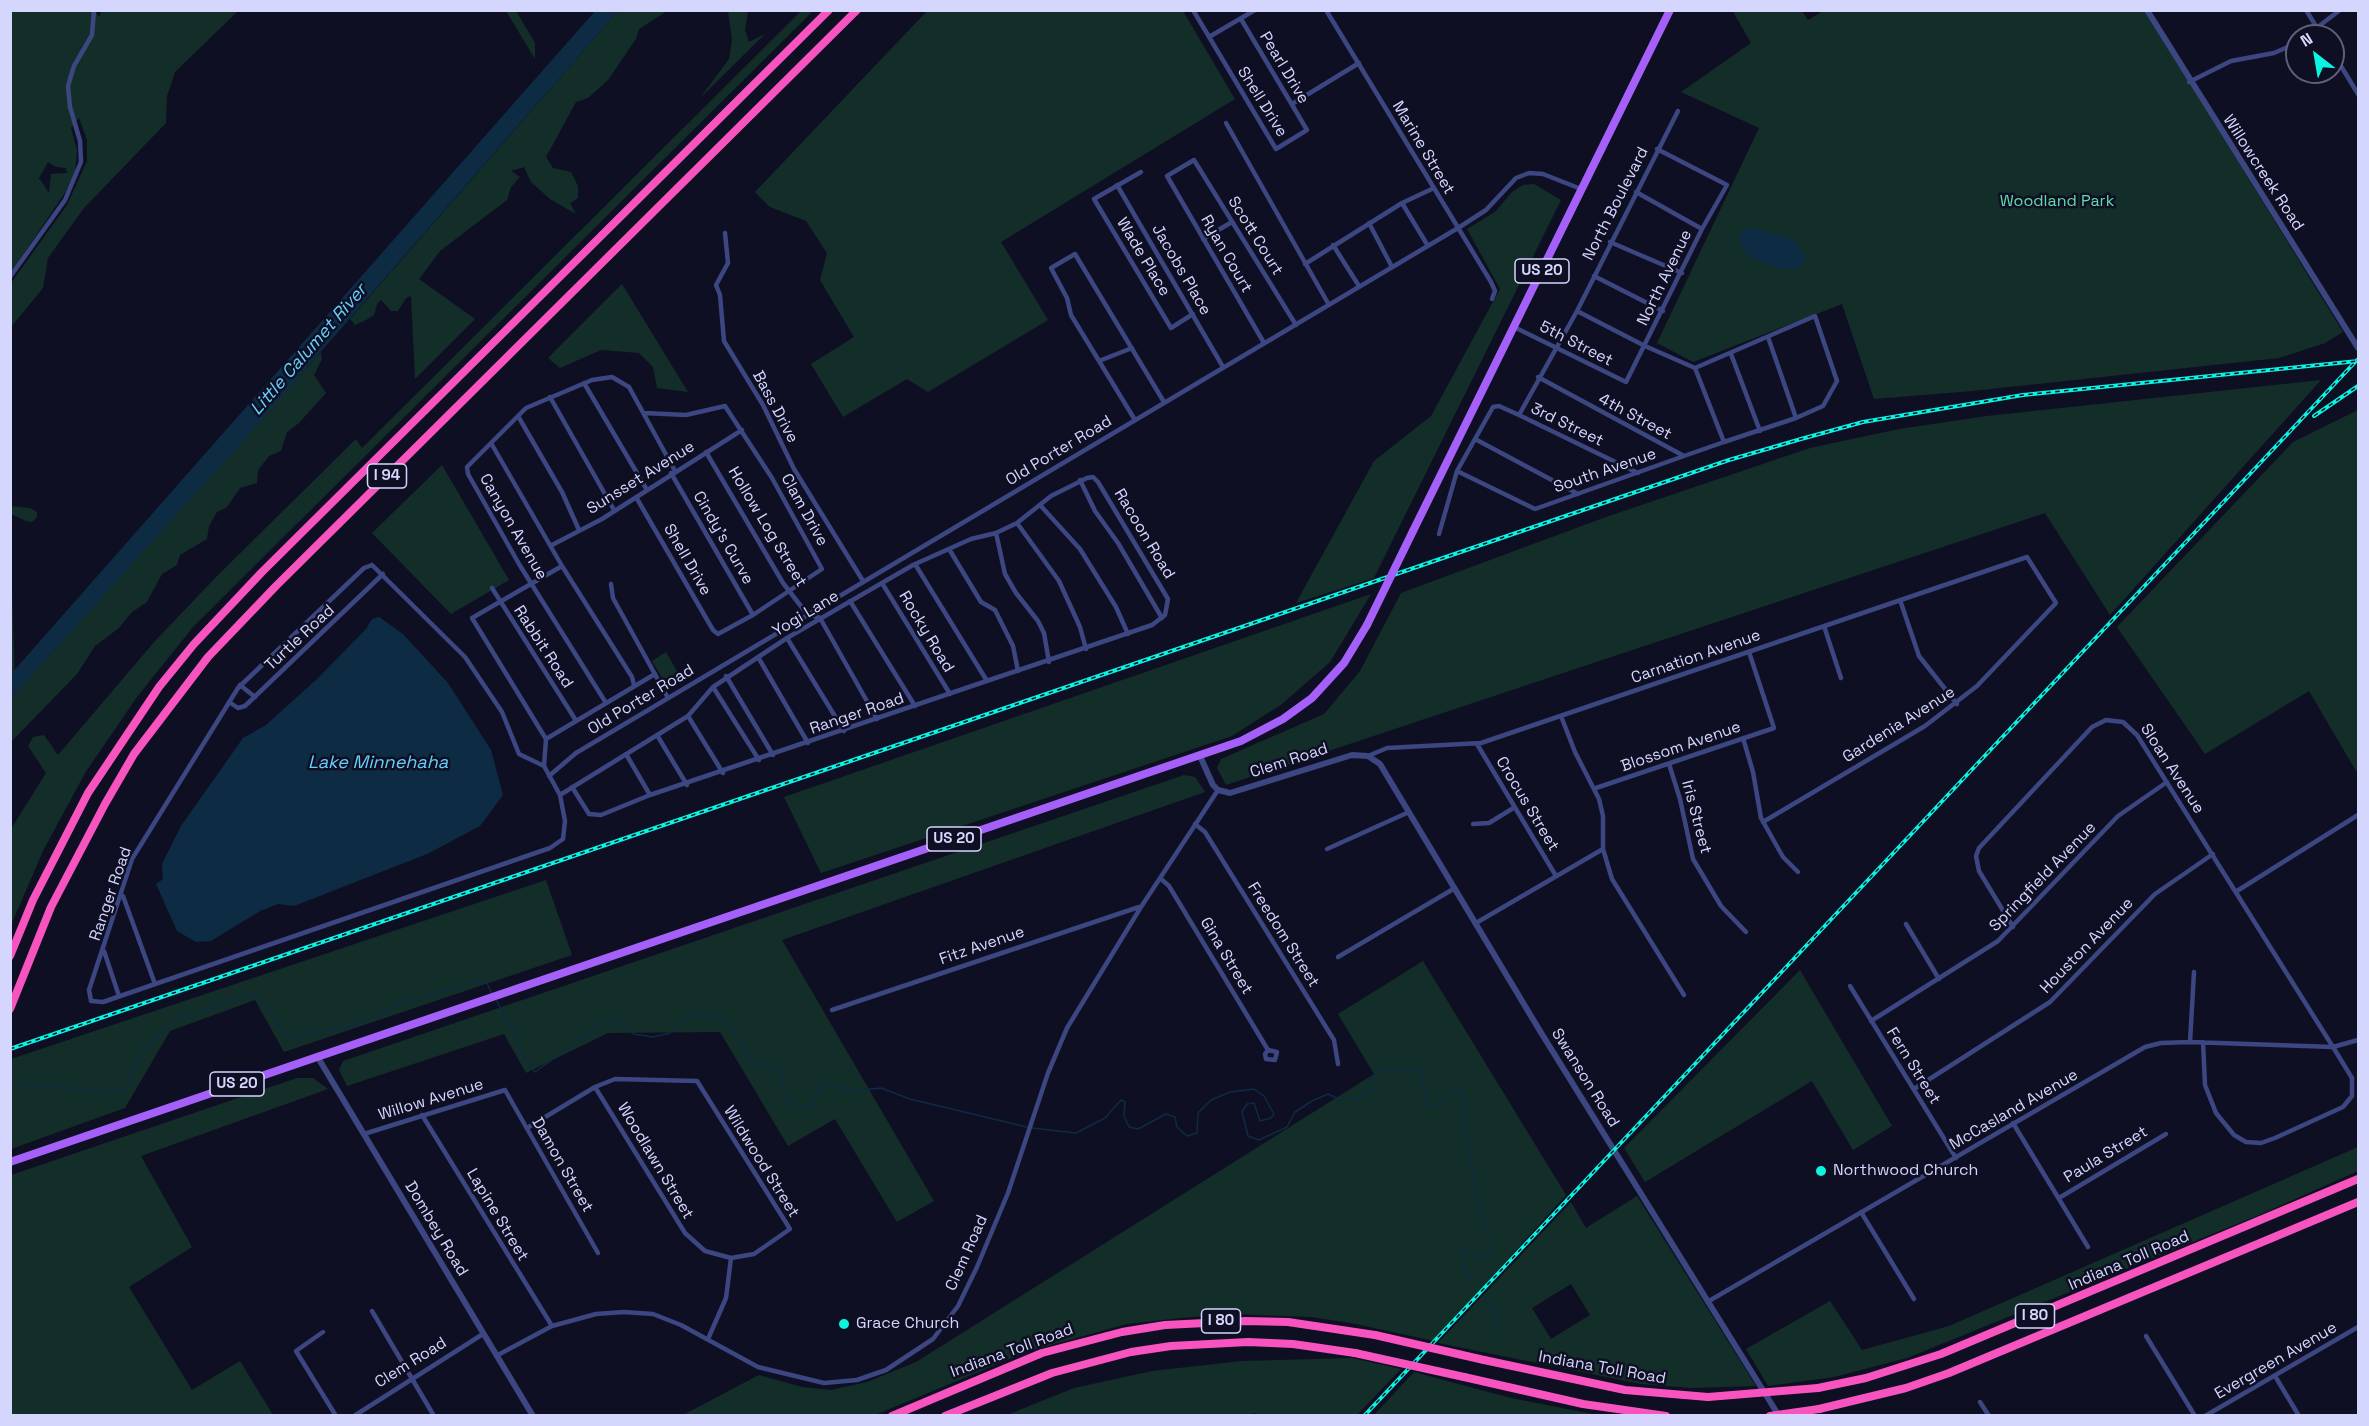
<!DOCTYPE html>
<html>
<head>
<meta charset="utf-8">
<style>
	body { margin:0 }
	#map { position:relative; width:2369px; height:1426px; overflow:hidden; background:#0f0f24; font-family:"Space Grotesk",sans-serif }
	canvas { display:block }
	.frame { position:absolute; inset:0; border:12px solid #d4d6fd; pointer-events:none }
	.north { position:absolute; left:2285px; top:24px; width:60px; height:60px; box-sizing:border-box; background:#0f0f24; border:2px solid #5e5f7b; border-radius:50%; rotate:329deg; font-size:16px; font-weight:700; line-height:24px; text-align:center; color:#d4d6fd }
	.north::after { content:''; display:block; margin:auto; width:21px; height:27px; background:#0af4e2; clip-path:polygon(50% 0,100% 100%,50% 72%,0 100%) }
</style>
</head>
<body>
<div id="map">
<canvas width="2369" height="1426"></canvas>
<div class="frame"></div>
<div class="north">N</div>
</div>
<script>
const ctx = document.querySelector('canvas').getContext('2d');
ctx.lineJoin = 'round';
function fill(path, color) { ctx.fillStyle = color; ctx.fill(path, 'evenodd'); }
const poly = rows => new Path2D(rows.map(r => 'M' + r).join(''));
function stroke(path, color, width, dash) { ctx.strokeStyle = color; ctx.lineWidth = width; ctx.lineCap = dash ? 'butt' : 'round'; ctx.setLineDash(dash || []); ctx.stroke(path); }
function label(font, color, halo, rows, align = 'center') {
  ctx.font = font + ' "Space Grotesk",sans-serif'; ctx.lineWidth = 5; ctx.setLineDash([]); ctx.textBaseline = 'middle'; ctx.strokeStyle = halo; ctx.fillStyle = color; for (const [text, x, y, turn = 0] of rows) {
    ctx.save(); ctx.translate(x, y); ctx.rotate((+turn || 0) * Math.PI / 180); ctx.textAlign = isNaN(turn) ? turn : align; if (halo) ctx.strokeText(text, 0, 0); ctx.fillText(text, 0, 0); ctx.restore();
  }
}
const green = poly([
	[102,10,238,11,175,72,167,96,166,123,84,208,48,258,43,288,11,327,11,283,67,205,87,161,87,140,79,118,71,128,77,150,75,172,66,191,11,273,11,11,95,11,99,17],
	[48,162,56,167,66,168,67,173,51,174,49,193,40,179,38,180],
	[928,10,1183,11,1235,99,1001,242,1048,320,928,392,907,379,843,417,811,364,854,337,820,280,827,253,806,221,770,207,755,192],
	[1732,10,1802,11,1808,20,1825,10,2145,11,2343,332,2325,343,2279,358,1972,391,1874,399,1842,304,1693,362,1657,343,1759,128,1681,92,1751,43],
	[506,11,516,11,535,43,535,59],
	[618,11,667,11,639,29,636,39,608,80,588,98,576,102,546,157,553,168,571,172,578,186,578,198,570,203,576,214,550,199,531,182,524,167,511,171,520,177,511,187,507,200,440,251,419,279,475,319,415,379,411,296,406,298,398,311,391,311,381,300,377,304,374,315,366,320,355,325,350,319],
	[728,11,748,11,745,30,749,42,765,34,700,98,729,59,732,40],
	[801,11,813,11,193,627,137,697,85,773,43,851,11,925,11,829,46,773,28,746,33,737,44,735,58,755,155,641,217,576,356,439,362,448],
	[1534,184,1561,200,1374,578,1296,603,1374,461,1431,416,1500,289,1467,229,1495,212,1512,192,1523,185],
	[622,284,688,392,657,388,653,367,639,353,601,350,560,368,548,358],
	[321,352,322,359,314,375,326,393,299,423,287,432,281,451,269,456,258,470,257,483,240,488,227,507,217,512,209,526,207,539,180,555,177,565,162,574,147,602,132,612,119,628,95,646,77,674,11,742,11,698],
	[2321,380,2110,615,2045,513,1226,785,1217,768,1221,759,1324,714,1360,671,1401,593,1606,517,1810,448,1899,429,1987,416],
	[2358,410,2358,770,2356,771,2309,691,2205,754,2117,627,2293,442],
	[442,465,509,580,451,614,372,533],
	[10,506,30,508,37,512,37,517,32,522,26,521,11,514],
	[11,556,15,682,11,687],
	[1371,594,1330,662,1282,704,1232,736,821,873,784,797],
	[666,652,681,678,667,686,652,661],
	[1184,775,1195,777,1205,792,782,940,934,1201,897,1222,835,1119,788,1146,720,1032,608,1033,526,1073,504,1034,347,1086,339,1070,343,1061],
	[546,880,572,955,284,1052,255,1000,170,1031,125,1108,11,1149,11,1059],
	[1423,961,1566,1195,1434,1341,1351,1323,1311,1317,1230,1314,1180,1318,1127,1324,1029,1351,875,1415,683,1415,759,1375,802,1387,831,1390,867,1382,916,1362,1374,1074,1338,1014],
	[1800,970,1892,1126,1853,1150,1812,1081,1645,1182,1624,1148],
	[297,1078,313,1078,328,1089,141,1156,192,1247,129,1287,192,1390,240,1361,273,1415,11,1415,11,1175],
	[2358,1147,2358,1171,2259,1215,1907,1358,1834,1377,1768,1386,1746,1349,1830,1301,1862,1350,1949,1326],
	[1637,1196,1756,1386,1691,1388,1641,1384,1438,1343,1571,1202,1586,1228],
	[1571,1284,1590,1315,1551,1339,1532,1308],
	[1352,1358,1401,1369,1357,1415,1259,1416,1254,1413,1244,1416,1007,1415,1074,1388,1152,1371,1242,1361],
	[1414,1372,1511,1398,1598,1415,1374,1415]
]);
const water = poly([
	[596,10,618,11,249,434,11,698,11,674],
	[1754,228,1791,239,1802,249,1806,261,1797,269,1784,270,1747,256,1738,237,1744,230],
	[379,617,403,634,448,683,491,750,503,795,480,826,427,854,294,906,278,904,260,911,211,941,196,942,177,931,156,884,163,879,162,864,181,826,243,738,266,725,317,679,366,629,372,619]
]);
const stream = poly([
	[495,998,515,1033,519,1049,535,1072,606,1021,615,1019,634,1034,653,1037,670,1033,688,1016,699,1013,719,1017,731,1026,750,1062,757,1066,776,1066,782,1074,781,1083,786,1099,798,1107,812,1107,819,1089,829,1084,852,1091,881,1088,910,1099,1027,1127],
	[10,1083,105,1091,120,1090,126,1088,145,1048,174,1021,247,994,255,994,264,1003,287,1037,347,1028,403,1003,478,980,487,983,492,994],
	[1032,1128,1076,1133,1105,1118,1121,1100,1125,1102,1124,1116,1129,1127,1138,1129,1166,1114,1175,1117,1177,1127,1187,1136,1197,1133,1198,1113,1211,1100,1230,1092,1254,1089,1264,1096,1274,1114,1271,1118,1260,1121,1254,1103,1247,1104,1242,1112,1248,1136,1259,1140,1287,1127,1295,1112,1312,1101,1328,1094,1341,1100,1356,1100,1369,1093,1373,1076,1385,1069,1420,1070,1424,1077,1423,1086,1428,1102,1434,1107,1445,1100,1450,1090,1461,1089,1466,1104,1465,1130,1484,1229,1492,1244,1488,1256,1480,1258,1468,1247,1462,1250,1463,1268,1473,1284],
	[1486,1299,1496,1311,1494,1335],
	[1477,1409,1477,1416]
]);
const minor = poly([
	[1193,10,1276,149,1307,130,1241,19],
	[1326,10,1491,282,1495,291,1492,299],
	[2306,10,2322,36],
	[2306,36,2340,10],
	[1209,37,1255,10],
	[2333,53,2358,94],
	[2189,82,2231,61,2274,53,2297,43],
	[1292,104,1359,63],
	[1226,123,1329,305],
	[1141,172,1094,199,1171,328,1193,314],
	[1117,185,1223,367],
	[1636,192,1702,229],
	[1402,203,1428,246],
	[1369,223,1392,267],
	[725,233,728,263,716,285,720,295,724,341,763,405,794,469,863,581],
	[1203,239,1232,222],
	[1610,242,1682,273],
	[1333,245,1359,286],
	[1305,264,1402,203,1434,188],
	[1594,276,1663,311],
	[10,277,65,200,81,162,80,141,70,107,68,86,74,66,92,35,94,10],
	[1577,311,1645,346,1695,368],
	[1815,316,1837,381,1823,406,1796,418,1724,442,1695,368,1815,316],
	[1514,327,1626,382,1702,229,1727,185,1657,149],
	[1768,337,1796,418],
	[1264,343,1167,176,1194,160,1296,325],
	[1731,354,1760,431],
	[1099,361,1132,348],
	[1538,377,1684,456,1724,442],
	[584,383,647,490],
	[550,397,614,510],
	[1519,415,1638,473],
	[518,416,562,492,579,530],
	[1135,420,1071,315,1067,298,1051,268,1075,254,1164,402],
	[1475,439,1578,494],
	[491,443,562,566,632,677,634,685],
	[706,452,783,583,807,614,820,618,877,719],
	[1457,471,1535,509,1684,456],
	[671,473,753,615],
	[1080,480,1095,511,1118,543,1162,618],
	[636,497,713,630,718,634,753,615,822,569,772,478,725,406,686,415,644,413],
	[1040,505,1080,549,1116,607,1128,634],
	[1017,523,1059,581,1080,627,1086,649],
	[996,533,1005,574,1016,593,1038,621,1044,633,1049,662],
	[1439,534,1457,471,1493,407,1499,406,1519,415,1577,311,1678,111],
	[552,545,602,519,742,430],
	[949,549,981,602,995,610,1013,646,1018,671],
	[915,564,987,681],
	[372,565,465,657,502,712,519,754,544,766,560,795,565,821,563,839,550,848,103,1002,91,1001,89,990,132,859,238,688,364,568,372,565],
	[882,583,950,694],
	[611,584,613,598,668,698],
	[492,588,575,719],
	[1900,600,1919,656,1957,704],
	[850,601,915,706],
	[1824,626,1841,678],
	[787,638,844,731],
	[758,657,808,743],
	[726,676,773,755],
	[240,685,255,697],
	[713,687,759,760],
	[229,702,238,708,245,706,383,574],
	[606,703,519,564,468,474,467,467,526,408,592,380,612,377,629,387,675,471],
	[688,716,723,773],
	[1561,716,1575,752,1599,799,1603,816,1603,849,1612,879,1684,995],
	[657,735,687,785],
	[1743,738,1753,772,1761,818,1783,857,1798,872],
	[546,739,472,618,562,566],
	[546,739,655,674],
	[1477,744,1556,876],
	[626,754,650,795],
	[1368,756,1387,748,1481,743,2027,557,2056,603,1977,686,1925,726,1763,822],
	[1669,764,1680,799,1693,859,1721,906,1746,932],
	[544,766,546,739],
	[549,776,576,753,1458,228,1486,210,1516,178,1529,173,1543,174,1581,189],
	[1596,788,1774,728,1749,652],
	[560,795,688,716,713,687,787,638,913,565,971,539,996,533,1017,523,1051,496,1087,478,1093,477,1098,482,1168,599,1165,615,1152,625,650,795,601,815,589,814,572,787],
	[1195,824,1205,832,1334,1040,1338,1064],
	[1473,824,1489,823,1515,807],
	[1327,849,1409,812],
	[1160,878,1169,886,1268,1050,1277,1052,1275,1060,1266,1059,1265,1054,1268,1050],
	[2237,891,2358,815],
	[123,896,155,984],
	[1476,923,1603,849],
	[1906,924,1939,979],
	[2013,927,1979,871,1976,856,1979,848,2092,727,2106,720,2123,722,2137,735,2333,1047,2352,1078,2352,1096,2343,1107,2275,1138,2261,1143,2246,1142,2234,1135,2216,1113,2205,1085,2203,1042],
	[104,951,119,996],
	[1338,957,1455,888],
	[1850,986,1956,1158],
	[832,1010,1139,907],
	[1871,1021,1998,941,2118,816,2167,782],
	[2190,1042,2194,972],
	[1914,1089,2050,1002,2155,894,2213,854],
	[422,1115,552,1326],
	[2013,1123,2088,1247],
	[527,1128,595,1087,615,1079,697,1081,790,1229,754,1254,731,1258,705,1251,685,1233,595,1087],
	[364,1134,505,1090,598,1253],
	[2059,1198,2166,1134],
	[1861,1212,1914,1299],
	[1709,1301,2145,1047,2161,1043,2190,1042,2333,1047,2358,1040],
	[372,1311,434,1416],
	[323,1332,296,1351,336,1416],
	[2146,1336,2195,1416],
	[708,1339,726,1298,731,1258],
	[496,1356,552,1326,596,1314,624,1312,653,1314,681,1325,758,1367,824,1383,857,1380,886,1370,933,1339,958,1306,977,1267,1008,1193,1048,1073,1067,1028,1141,907,1218,790],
	[2275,1376,2299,1416],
	[1980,1402,1989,1416],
	[354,1416,483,1334],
	[2205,1416,2358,1327]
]);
const tertiary = poly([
	[2147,10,2358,348],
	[1200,756,1213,785,1218,790,1230,793,1352,755,1368,756,1380,764,1540,1031,1779,1416],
	[317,1056,533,1416]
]);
const primary = poly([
	[1413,531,1670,10],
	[10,1162,1241,741,1283,719,1312,698,1344,663,1367,625]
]);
const motorway = poly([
	[10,956,33,900,88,793,159,687,194,644,262,572,829,10],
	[10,1009,51,907,105,804,134,754,208,657,276,586,857,10],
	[1484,1360,1625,1390,1708,1397],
	[1464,1377,1583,1404,1666,1416],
	[1818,1388,1866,1378,1941,1354,2358,1179],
	[1819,1409,1906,1388,1949,1373,2358,1202],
	[892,1416,1042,1353,1122,1332,1165,1325,1246,1321,1288,1322,1375,1335],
	[945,1416,1052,1373,1131,1352,1171,1346,1248,1342,1293,1344,1355,1353]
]);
const rail = poly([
	[2314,416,2358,386],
	[10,1049,1729,460,1801,439,1863,422,2023,395,2358,361],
	[1364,1416,2357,360]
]);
const primaryBridge = poly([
	[1367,625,1413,531]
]);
const motorwayBridge = poly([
	[1375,1335,1484,1360],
	[1355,1353,1464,1377],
	[1708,1397,1818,1388],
	[1770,1416,1819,1409]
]);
const markers = [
	[1821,1171,6,"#0af4e2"],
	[844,1324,6,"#0af4e2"]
];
const shields = [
	[1542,271,54],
	[387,476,39],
	[954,839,54],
	[237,1084,54],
	[2035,1316,39],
	[1221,1321,39]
];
const shieldNames = [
	["US 20",1542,271],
	["I 94",387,476],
	["US 20",954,839],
	["US 20",237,1084],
	["I 80",2035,1316],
	["I 80",1221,1321]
];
const streetNames = [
	["Pearl Drive",1284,68,59],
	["Shell Drive",1262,102,58],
	["Marine Street",1423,148,59],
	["Willowcreek Road",2263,173,57],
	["North Boulevard",1616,204,-63],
	["Scott Court",1255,236,58],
	["Ryan Court",1226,254,60],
	["Wade Place",1143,257,59],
	["Jacobs Place",1181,270,60],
	["North Avenue",1665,278,-64],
	["5th Street",1576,344,27],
	["Bass Drive",775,407,62],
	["4th Street",1635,417,28],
	["3rd Street",1567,425,26],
	["Old Porter Road",1059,451,-31],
	["South Avenue",1605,471,-19],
	["Sunsset Avenue",641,478,-32],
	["Clam Drive",804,510,61],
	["Canyon Avenue",513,527,60],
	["Hollow Log Street",767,527,59],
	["Racoon Road",1144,534,59],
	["Cindy's Curve",723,538,60],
	["Shell Drive",687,560,60],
	["Yogi Lane",806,614,-31],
	["Rocky Road",926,632,59],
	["Turtle Road",300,638,-43],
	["Rabbit Road",543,647,57],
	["Carnation Avenue",1696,657,-19],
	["Old Porter Road",641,700,-31],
	["Ranger Road",857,714,-19],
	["Gardenia Avenue",1899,725,-32],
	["Blossom Avenue",1681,747,-19],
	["Clem Road",1289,761,-18],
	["Sloan Avenue",2172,769,57],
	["Crocus Street",1527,804,59],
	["Iris Street",1696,817,75],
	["Springfield Avenue",2043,877,-46],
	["Ranger Road",111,894,-71],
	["Freedom Street",1283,935,58],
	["Fitz Avenue",982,946,-19],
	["Houston Avenue",2087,946,-46],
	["Gina Street",1226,956,59],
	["Fern Street",1913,1066,58],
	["Swanson Road",1585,1078,58],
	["Willow Avenue",431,1100,-17],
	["McCasland Avenue",2014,1110,-30],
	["Paula Street",2106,1155,-31],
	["Woodlawn Street",655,1161,59],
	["Wildwood Street",761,1162,58],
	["Damon Street",562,1165,60],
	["Lapine Street",497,1215,59],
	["Dombey Road",436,1229,59],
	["Clem Road",967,1253,-66],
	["Indiana Toll Road",2129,1261,-23],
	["Indiana Toll Road",1012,1351,-20],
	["Evergreen Avenue",2276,1361,-30],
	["Clem Road",411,1363,-32],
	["Indiana Toll Road",1602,1368,10]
];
const parkNames = [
	["Woodland Park",2057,202]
];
const poiNames = [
	["Northwood Church",1833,1171],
	["Grace Church",856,1324]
];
const waterNames = [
	["Little Calumet River",309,350,-49],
	["Lake Minnehaha",378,763]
];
fill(green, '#132e28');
fill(water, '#0e2b44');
stroke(stream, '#0e2b44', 1.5);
stroke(minor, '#3c4681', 4.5);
stroke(tertiary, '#3c4681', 6);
stroke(primary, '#a560f9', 8);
stroke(motorway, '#f854bf', 8);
stroke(rail, '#0af4e2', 4);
stroke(rail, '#0f0f24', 1.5, [4.5]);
stroke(primaryBridge, '#a560f9', 8);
stroke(motorwayBridge, '#f854bf', 8);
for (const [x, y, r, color] of markers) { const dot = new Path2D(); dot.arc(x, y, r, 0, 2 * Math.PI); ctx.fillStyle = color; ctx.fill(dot); stroke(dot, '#0f0f24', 2); }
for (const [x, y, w] of shields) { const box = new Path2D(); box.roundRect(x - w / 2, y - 12, w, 24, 4.5); ctx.fillStyle = '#0f0f24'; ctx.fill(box); stroke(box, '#d4d6fd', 1.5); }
label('bold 15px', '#d4d6fd', null, shieldNames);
label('16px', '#d4d6fd', '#0f0f24', streetNames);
label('16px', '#62dba8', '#0f0f24', parkNames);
label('16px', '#d4d6fd', '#0f0f24', poiNames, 'left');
label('italic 18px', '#66cff9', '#0f0f24', waterNames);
</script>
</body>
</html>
